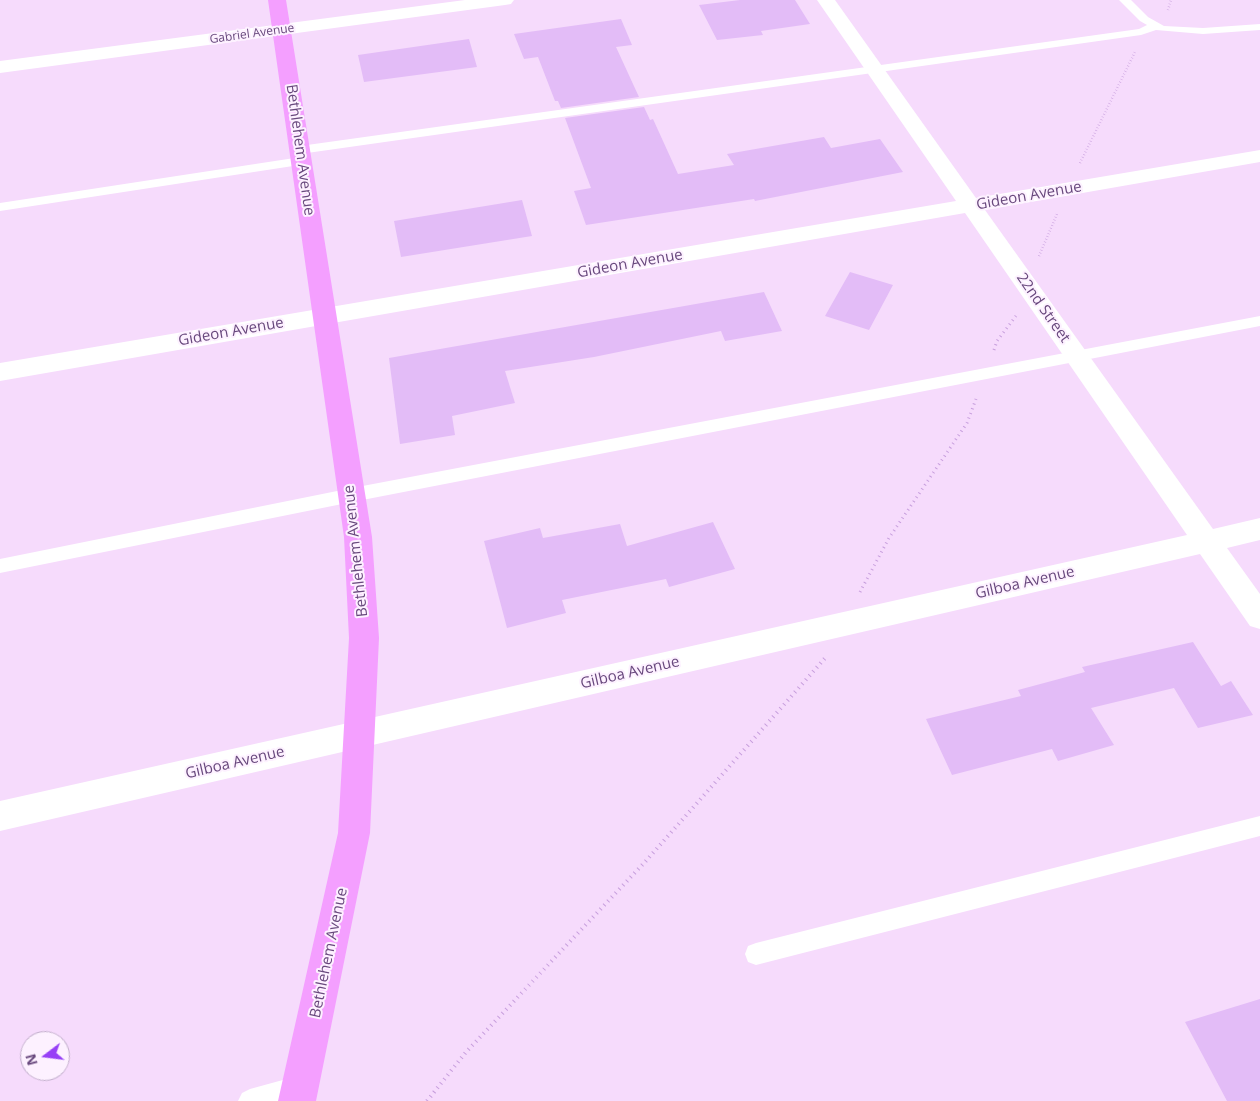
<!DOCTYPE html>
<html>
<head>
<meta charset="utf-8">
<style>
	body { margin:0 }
	#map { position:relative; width:1260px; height:1101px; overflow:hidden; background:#fce8ff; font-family:"Open Sans",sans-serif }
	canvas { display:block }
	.north { position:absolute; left:20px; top:1031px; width:50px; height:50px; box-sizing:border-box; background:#fdf1ff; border:1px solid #c1adcb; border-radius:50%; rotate:255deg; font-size:14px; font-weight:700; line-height:20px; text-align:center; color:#68487d }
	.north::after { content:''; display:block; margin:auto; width:18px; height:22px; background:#9740f6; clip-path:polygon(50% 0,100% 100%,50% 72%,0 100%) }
</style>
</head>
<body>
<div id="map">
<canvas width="1260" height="1101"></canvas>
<div class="north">N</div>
</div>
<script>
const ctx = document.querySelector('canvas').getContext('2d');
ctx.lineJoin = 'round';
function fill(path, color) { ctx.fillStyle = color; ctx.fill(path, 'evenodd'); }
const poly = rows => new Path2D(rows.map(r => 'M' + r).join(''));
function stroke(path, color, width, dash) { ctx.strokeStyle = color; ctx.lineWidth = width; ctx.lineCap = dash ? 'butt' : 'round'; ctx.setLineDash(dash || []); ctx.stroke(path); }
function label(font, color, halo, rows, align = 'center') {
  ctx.font = font + ' "Open Sans",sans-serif'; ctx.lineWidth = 4; ctx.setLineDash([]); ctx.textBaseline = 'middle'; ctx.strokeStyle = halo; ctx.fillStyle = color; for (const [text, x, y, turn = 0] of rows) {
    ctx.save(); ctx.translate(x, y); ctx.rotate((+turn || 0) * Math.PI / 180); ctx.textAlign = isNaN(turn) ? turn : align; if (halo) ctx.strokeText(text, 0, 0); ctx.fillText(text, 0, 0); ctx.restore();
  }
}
const residential = poly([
	[0,0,1260,0,1260,1101,0,1101],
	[30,1041,60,1041,60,1071,30,1071]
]);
const building = poly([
	[740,0,795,0,810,24,761,31,763,35,717,40,699,5],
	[621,19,632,45,616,47,639,97,561,108,558,101,555,101,538,57,524,59,514,34],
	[469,39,477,67,364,82,358,55],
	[644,107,650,120,653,119,678,174,734,165,727,154,824,137,831,148,880,139,903,172,755,201,754,199,586,225,574,191,591,188,565,118],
	[522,200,532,236,401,257,394,221],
	[850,272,893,285,869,330,825,316],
	[764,292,782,331,725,341,721,331,594,357,505,371,515,403,452,416,455,435,400,444,389,358],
	[713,522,735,569,669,587,666,579,562,600,566,613,507,628,484,541,540,528,543,538,620,524,627,546],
	[1193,642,1221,686,1231,681,1253,715,1198,728,1174,688,1091,708,1114,745,1058,761,1052,749,952,775,926,719,1021,696,1018,690,1085,672,1082,667],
	[1260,999,1260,1101,1227,1101,1185,1022]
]);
const pathFar2 = poly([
	[1168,10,1171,0],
	[1080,163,1135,52],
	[1039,256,1057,214]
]);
const pathFar1 = poly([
	[994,350,997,341,1016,316],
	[860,592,889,538,967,423,976,399]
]);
const path = poly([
	[427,1101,466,1052,645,862,826,657]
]);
const lane = poly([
	[1119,0,1131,0,1148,17,1164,26,1203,28,1260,24,1260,30,1203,34,1156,30,1141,35,300,154,294,150,300,146,1139,29,1147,25,1140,21,1119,0],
	[301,157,308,161,306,164,0,211,0,203,301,157],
	[1260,316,1260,326,352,502,0,573,0,559,352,488,1260,316],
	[1260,816,1260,836,756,965,748,962,745,954,748,946,756,943,1260,816],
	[301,1075,309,1079,313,1087,309,1095,301,1099,293,1101,238,1101,242,1093,250,1089,301,1075]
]);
const street = poly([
	[465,0,514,0,511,4,505,5,0,73,0,61,465,0],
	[817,0,835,0,976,198,1260,150,1260,162,985,210,1213,529,1260,518,1260,540,1227,548,1260,594,1260,629,1250,626,1200,554,0,831,0,801,1187,535,965,213,0,381,0,363,956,201,817,0]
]);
const primary = poly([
	[268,0,286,0,372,537,379,638,370,833,316,1101,278,1101,338,833,349,638,344,537,268,0]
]);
const farStreetnames = [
	["Gabriel Avenue",252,34,-8]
];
const streetNames = [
	["Bethlehem Avenue",300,150,82],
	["Gideon Avenue",1029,196,-10],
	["Gideon Avenue",630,264,-10],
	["22nd Street",1043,308,55],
	["Gideon Avenue",231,332,-10],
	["Bethlehem Avenue",356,551,-96],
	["Gilboa Avenue",1025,583,-13],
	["Gilboa Avenue",630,673,-13],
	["Gilboa Avenue",235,763,-13],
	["Bethlehem Avenue",329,953,-78]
];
fill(residential, '#f6dbfc');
fill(building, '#e3bcf7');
stroke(pathFar2, '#c79edd', 2.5, [0.5, 2.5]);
stroke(pathFar1, '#c79edd', 3, [1, 4]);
stroke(path, '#c79edd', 4, [1, 4.5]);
fill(lane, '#fff');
fill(street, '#fff');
fill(primary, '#f49fff');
label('12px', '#68487d', '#fdf1ff', farStreetnames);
label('15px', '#68487d', '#fdf1ff', streetNames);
</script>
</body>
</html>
